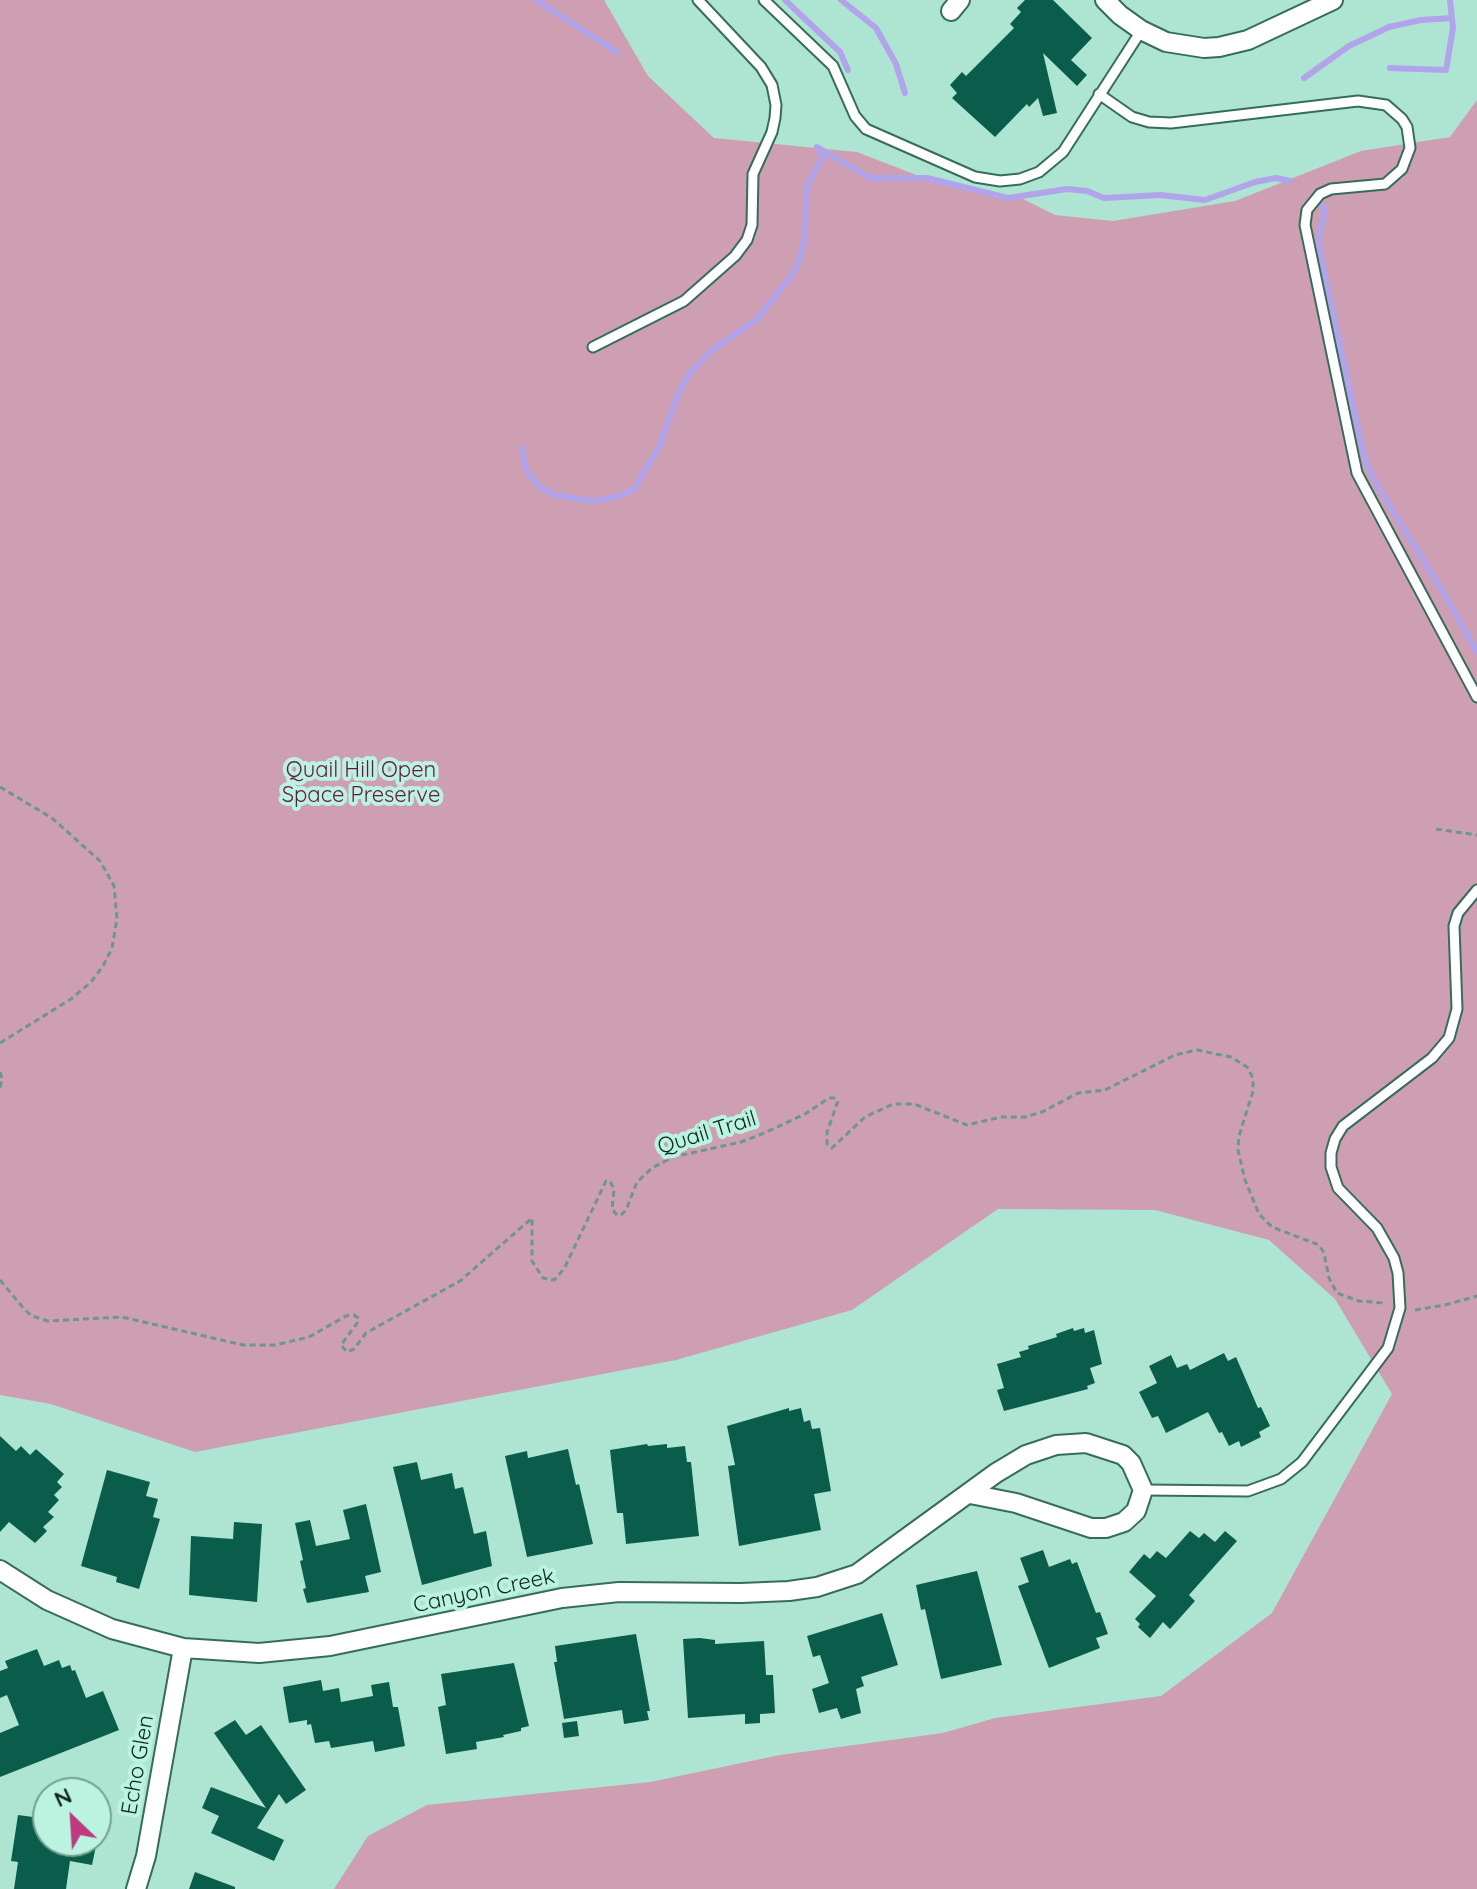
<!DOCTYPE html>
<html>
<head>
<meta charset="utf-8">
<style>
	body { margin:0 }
	#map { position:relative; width:1477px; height:1889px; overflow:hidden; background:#ade5d2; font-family:Quicksand,sans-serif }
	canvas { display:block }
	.north { position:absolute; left:32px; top:1777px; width:80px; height:80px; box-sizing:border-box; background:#baf3df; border:2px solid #76a192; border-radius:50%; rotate:335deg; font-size:22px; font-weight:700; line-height:32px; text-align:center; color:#0f251e }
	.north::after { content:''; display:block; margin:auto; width:28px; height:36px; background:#be3b80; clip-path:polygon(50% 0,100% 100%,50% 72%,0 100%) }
</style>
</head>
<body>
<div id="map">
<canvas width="1477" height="1889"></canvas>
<div class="north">N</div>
</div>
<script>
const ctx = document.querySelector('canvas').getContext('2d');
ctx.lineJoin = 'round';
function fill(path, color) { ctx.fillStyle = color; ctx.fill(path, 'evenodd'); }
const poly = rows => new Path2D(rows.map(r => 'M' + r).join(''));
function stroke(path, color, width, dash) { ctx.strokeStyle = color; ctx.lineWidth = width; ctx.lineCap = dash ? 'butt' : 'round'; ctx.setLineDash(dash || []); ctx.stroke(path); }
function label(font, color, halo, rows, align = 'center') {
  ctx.font = font + ' Quicksand,sans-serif'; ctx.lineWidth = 8; ctx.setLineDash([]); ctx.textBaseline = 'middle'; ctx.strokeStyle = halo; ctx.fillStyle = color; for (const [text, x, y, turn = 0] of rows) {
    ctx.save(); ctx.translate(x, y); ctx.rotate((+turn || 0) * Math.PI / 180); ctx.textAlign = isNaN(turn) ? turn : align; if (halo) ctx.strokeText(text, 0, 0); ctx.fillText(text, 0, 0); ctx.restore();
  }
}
const green = poly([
	[0,0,604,0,648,76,714,138,857,152,942,185,1019,197,1055,215,1113,221,1235,201,1361,151,1450,137,1477,100,1477,1889,334,1889,368,1836,427,1805,650,1782,780,1755,943,1733,995,1718,1161,1696,1272,1613,1392,1394,1335,1299,1269,1240,1155,1210,998,1209,852,1310,676,1360,195,1452,51,1404,0,1395]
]);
const stream = poly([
	[536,0,617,52],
	[785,0,840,52,848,70],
	[841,0,876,28,896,64,905,93],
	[1390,68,1446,70,1453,28,1450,0],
	[1304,78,1349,46,1389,27,1421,20,1452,18],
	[1322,205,1325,212,1319,235,1320,252,1365,460,1378,487,1442,590,1477,652],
	[522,448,527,472,539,486,554,495,593,501,620,496,634,489,659,447,679,392,689,374,712,350,756,320,790,278,799,262,804,241,807,185,823,158,817,147,870,178,927,178,1008,198,1067,189,1087,191,1104,198,1160,195,1205,200,1255,182,1276,178,1290,181]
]);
const building = poly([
	[1025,0,1053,0,1092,38,1071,60,1087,75,1077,86,1043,53,1057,113,1043,116,1038,98,1029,107,1027,104,995,137,952,98,957,93,950,85,962,72,966,76,1014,28,1010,24,1021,12,1017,8],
	[1073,1328,1074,1331,1084,1328,1085,1333,1094,1330,1102,1364,1090,1368,1095,1383,1087,1386,1088,1389,1004,1411,997,1390,1004,1388,997,1364,1021,1357,1019,1352,1029,1349,1028,1346,1057,1337,1056,1334],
	[1224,1353,1228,1361,1236,1357,1258,1408,1261,1407,1270,1426,1259,1432,1261,1437,1241,1447,1239,1441,1229,1446,1222,1432,1219,1433,1208,1412,1166,1433,1158,1416,1152,1418,1139,1392,1157,1383,1149,1366,1171,1355,1177,1368,1187,1364,1190,1370],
	[789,1408,789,1411,801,1408,804,1422,810,1420,812,1429,820,1428,831,1491,814,1494,821,1530,739,1546,728,1466,735,1465,727,1426],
	[0,1436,16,1451,21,1446,30,1455,36,1449,64,1474,57,1482,62,1487,54,1495,59,1500,48,1512,54,1517,43,1527,47,1531,35,1543,9,1522,0,1532],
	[647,1444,648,1446,667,1444,667,1448,685,1446,687,1462,691,1462,699,1536,626,1544,623,1513,617,1513,610,1450],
	[568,1449,576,1485,579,1484,593,1544,527,1557,505,1456,527,1451,528,1458],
	[417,1462,421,1480,452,1473,455,1489,463,1487,474,1534,486,1531,492,1566,422,1585,393,1467],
	[107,1470,150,1482,146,1496,158,1499,153,1517,160,1519,139,1589,116,1582,117,1577,81,1566],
	[366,1504,381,1572,365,1576,369,1592,307,1603,303,1589,306,1588,300,1561,303,1560,295,1523,310,1520,316,1546,350,1539,343,1510],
	[234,1522,262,1524,257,1602,189,1595,191,1536,233,1539],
	[1190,1531,1199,1538,1204,1533,1215,1542,1225,1531,1237,1541,1189,1595,1195,1601,1170,1629,1163,1622,1150,1638,1138,1627,1140,1624,1135,1619,1156,1596,1129,1572,1144,1554,1150,1559,1157,1551,1166,1558],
	[1043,1550,1049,1567,1070,1559,1072,1564,1077,1562,1096,1613,1100,1612,1108,1634,1096,1638,1100,1648,1049,1668,1018,1586,1029,1582,1020,1558],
	[977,1571,1002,1665,941,1679,925,1609,921,1610,916,1585],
	[882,1613,898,1665,861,1677,864,1686,856,1689,861,1713,841,1719,837,1708,819,1713,812,1689,829,1683,820,1655,813,1657,807,1636],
	[636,1634,650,1711,647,1711,649,1720,624,1724,622,1710,564,1719,554,1662,557,1662,555,1646],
	[700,1638,715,1640,715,1644,764,1641,766,1675,773,1675,775,1713,760,1714,760,1723,745,1724,745,1714,688,1718,683,1639],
	[37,1649,44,1666,59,1660,62,1668,70,1665,72,1671,75,1670,86,1698,103,1691,119,1730,0,1777,0,1733,19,1725,7,1695,0,1698,0,1671,8,1668,5,1661],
	[514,1663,529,1726,521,1728,521,1731,503,1735,504,1737,476,1742,477,1749,446,1754,438,1707,446,1705,441,1674],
	[321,1680,323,1691,339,1688,341,1702,373,1696,371,1685,389,1682,393,1707,398,1707,405,1746,375,1752,373,1741,331,1748,329,1741,315,1743,311,1724,307,1725,307,1720,289,1723,283,1687],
	[235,1720,246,1735,261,1725,306,1790,286,1804,279,1794,257,1828,284,1840,274,1861,211,1833,219,1816,202,1808,211,1787,266,1808,214,1733],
	[577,1721,579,1736,564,1738,562,1723],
	[18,1815,48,1819,48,1841,97,1841,92,1865,70,1861,66,1889,14,1889,18,1862,11,1861],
	[195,1872,235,1887,235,1889,189,1889]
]);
const path = poly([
	[0,787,52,818,100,861,114,886,117,918,112,948,103,966,91,982,71,999,0,1043],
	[1436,829,1477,835],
	[0,1072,2,1078,0,1088],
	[0,1280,25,1310,32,1316,48,1321,122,1317,243,1345,275,1345,309,1337,346,1316,354,1315,358,1318,358,1322,341,1345,347,1352,354,1349,366,1333,460,1281,532,1218,532,1261,543,1278,554,1280,564,1269,606,1181,610,1181,614,1189,612,1209,617,1215,621,1215,626,1210,637,1182,652,1168,673,1157,741,1142,762,1134,805,1114,829,1098,834,1098,838,1101,827,1132,827,1144,832,1148,865,1117,893,1104,914,1104,967,1125,1001,1117,1025,1117,1042,1112,1078,1093,1105,1090,1175,1055,1197,1050,1231,1057,1247,1067,1253,1078,1253,1091,1239,1136,1238,1150,1245,1180,1259,1214,1272,1227,1319,1245,1324,1253,1329,1278,1337,1293,1359,1301,1384,1303],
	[1415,1310,1445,1305,1477,1296]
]);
const lane = poly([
	[764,0,833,66,855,116,866,129,975,177,1000,181,1020,179,1039,172,1063,152,1141,31],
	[1099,94,1132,117,1149,122,1171,123,1358,101,1386,105,1402,119,1407,127,1410,148,1402,169,1385,184,1331,189,1320,194,1307,210,1305,225,1357,473,1477,697],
	[593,347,684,301,735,256,747,240,752,225,753,174,772,132,775,118,776,105,772,85,761,67,698,0],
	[1143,1490,1248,1491,1281,1479,1302,1462,1388,1348,1400,1308,1398,1273,1394,1258,1377,1228,1338,1188,1331,1167,1331,1153,1335,1139,1343,1126,1432,1058,1449,1038,1457,1009,1454,926,1458,913,1477,890]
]);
const street = poly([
	[1105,0,1120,15,1141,30,1166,42,1204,48,1219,47,1248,40,1333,0],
	[951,11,960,0],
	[0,1570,47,1600,112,1629,183,1648,259,1653,330,1646,562,1598,619,1592,741,1593,789,1591,817,1587,857,1574,996,1473,1026,1455,1056,1445,1086,1443,1123,1455,1131,1463,1143,1490,1136,1511,1124,1522,1106,1528,1091,1528,1016,1503,970,1494],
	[136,1889,146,1856,183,1648]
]);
const parkNames = [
	["Quail Hill Open",361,770],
	["Space Preserve",361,795]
];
const streetNames = [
	["Quail Trail",707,1133,-17],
	["Canyon Creek",484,1591,-12],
	["Echo Glen",138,1765,-80]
];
fill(green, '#ce9fb2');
stroke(stream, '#b1a4ea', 6);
fill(building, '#0a5d4a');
stroke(lane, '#376c5c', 13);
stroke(street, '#376c5c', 22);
stroke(path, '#6d9789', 3, [6, 4]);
stroke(lane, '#fff', 9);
stroke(street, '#fff', 18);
label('22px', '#6c1445', '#baf3df', parkNames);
label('22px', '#0f251e', '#baf3df', streetNames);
</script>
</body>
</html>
